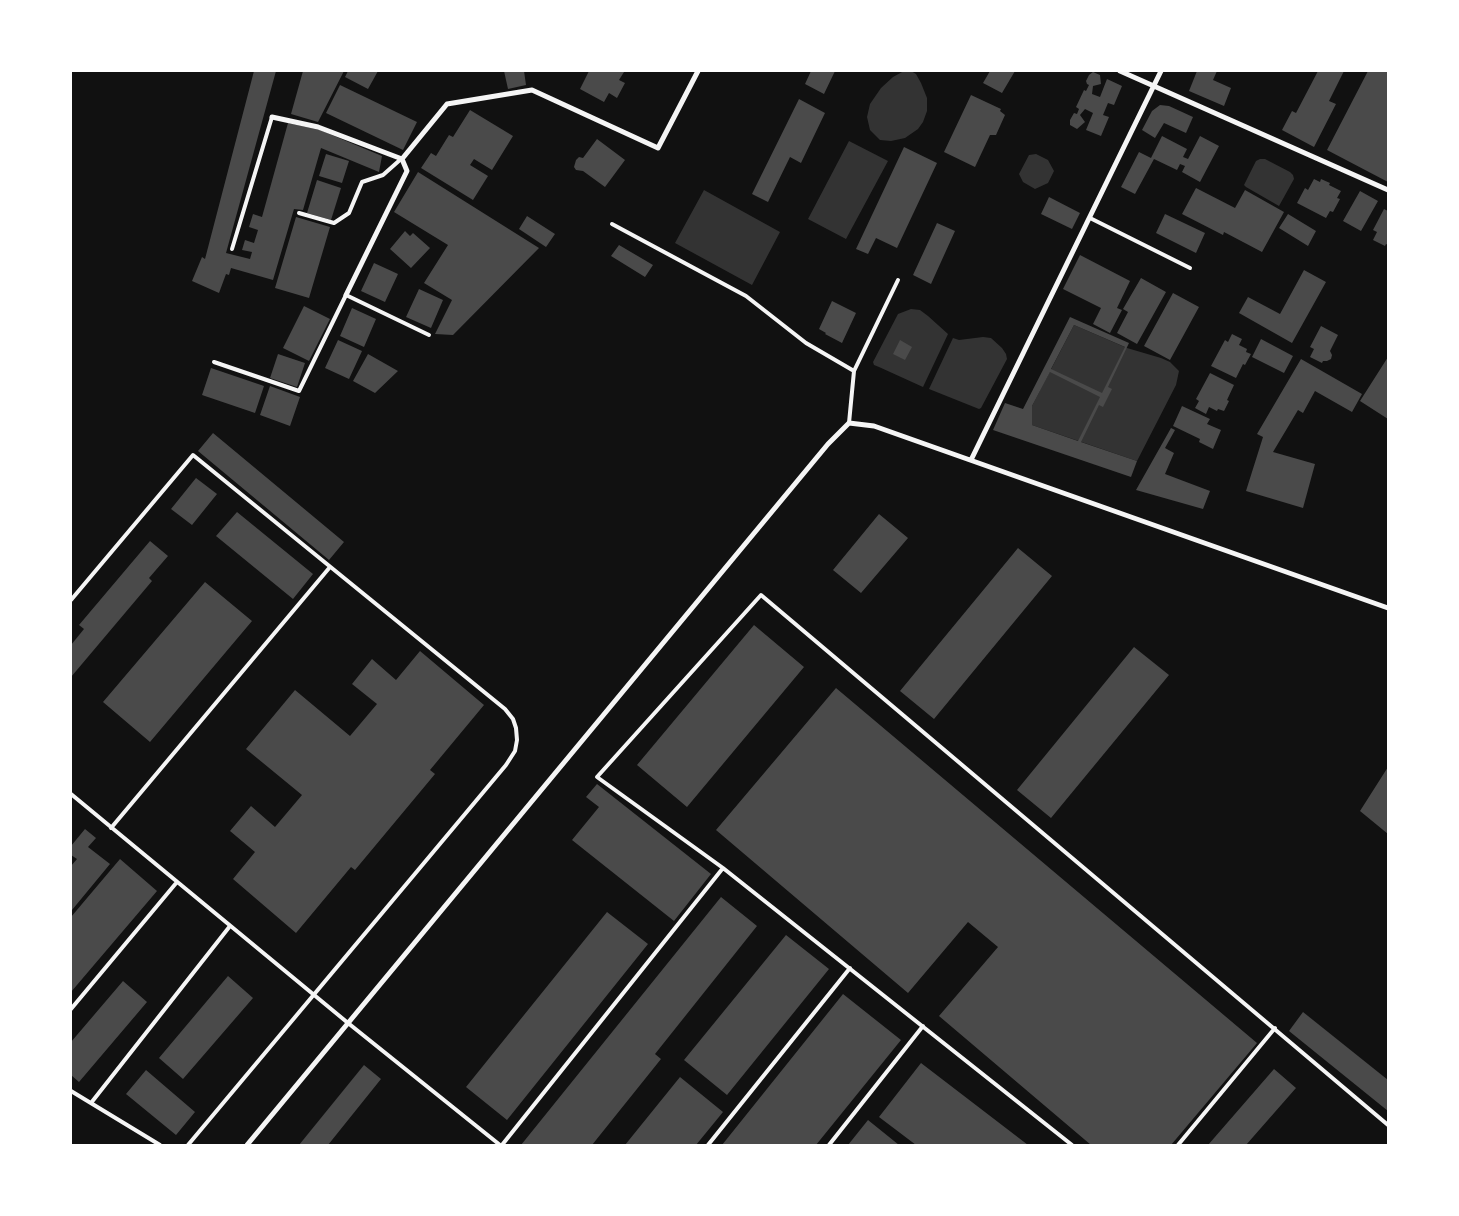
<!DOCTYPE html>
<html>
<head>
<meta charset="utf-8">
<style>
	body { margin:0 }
	#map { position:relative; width:1459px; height:1216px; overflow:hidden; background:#111; font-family:"Times New Roman",serif }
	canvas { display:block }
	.frame { position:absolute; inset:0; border:72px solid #fff; pointer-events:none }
</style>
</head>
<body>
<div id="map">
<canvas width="1459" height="1216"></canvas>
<div class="frame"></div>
</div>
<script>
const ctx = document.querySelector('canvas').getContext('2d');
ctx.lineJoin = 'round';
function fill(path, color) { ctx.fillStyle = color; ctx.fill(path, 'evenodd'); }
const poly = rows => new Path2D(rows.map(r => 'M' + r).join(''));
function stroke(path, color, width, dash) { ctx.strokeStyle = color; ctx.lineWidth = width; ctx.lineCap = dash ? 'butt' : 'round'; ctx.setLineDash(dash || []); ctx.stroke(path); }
const water = poly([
	[904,71,911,71,916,74,921,83,927,98,927,111,923,122,918,129,905,138,891,141,880,140,870,130,867,117,870,104,881,88,893,77],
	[849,141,888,161,846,239,808,219],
	[1036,154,1048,160,1054,171,1048,183,1035,189,1023,182,1019,174,1029,155],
	[1260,159,1265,159,1290,172,1293,175,1294,179,1279,206,1246,187,1244,185,1256,161],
	[704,190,780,232,752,285,675,243],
	[911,309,920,310,928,316,948,334,923,387,879,367,874,365,873,362,898,314],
	[1074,325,1127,348,1161,358,1170,362,1179,371,1176,385,1137,461,1032,425,1032,406],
	[983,337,991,338,1002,348,1006,354,1007,359,981,408,979,409,929,389,953,338,959,340]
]);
const building = poly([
	[254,71,276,71,226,253,250,259,252,252,242,250,245,240,254,243,258,230,249,227,253,214,262,217,288,123,320,130,382,156,379,172,321,148,303,210,294,209,273,280,231,268,229,275,226,274,219,293,192,281,202,257,205,259],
	[303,71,344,71,318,122,291,114],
	[348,71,378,71,368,89,345,77],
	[504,71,524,71,526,85,508,89],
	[589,71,624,72,619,80,625,83,617,98,609,93,604,102,580,89],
	[811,71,835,71,824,94,805,84],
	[990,71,1015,71,1002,93,983,83],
	[1197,71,1217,71,1213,80,1231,88,1224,106,1189,91],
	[1318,71,1344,71,1329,101,1336,104,1314,147,1282,130,1292,111,1296,113],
	[1368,71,1388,71,1388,182,1327,150],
	[1093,72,1100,75,1101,84,1093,86,1092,94,1100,97,1107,79,1122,86,1114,105,1108,103,1103,115,1109,117,1101,136,1086,130,1093,113,1085,109,1080,115,1085,122,1077,129,1070,125,1070,120,1074,113,1077,114,1079,109,1076,107,1084,90,1086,91,1089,85,1087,84,1086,81,1089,75],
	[340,85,417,122,403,150,326,113],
	[971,95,1001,109,1000,111,1005,115,996,135,990,135,975,167,944,152],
	[799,99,825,113,801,163,790,157,768,202,752,194],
	[1160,105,1169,106,1193,117,1186,133,1164,123,1155,138,1142,130,1152,111],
	[470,110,513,136,492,170,474,159,470,165,488,176,473,200,421,168,431,153,436,156,449,135,453,137],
	[1162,136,1187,149,1183,157,1188,159,1200,136,1219,146,1200,182,1182,172,1185,166,1180,164,1177,170,1154,159,1135,194,1121,187,1139,152,1151,158],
	[597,139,625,160,605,187,583,171,576,170,574,167,576,160,579,157,583,158],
	[904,147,937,163,897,248,876,238,868,254,856,249],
	[326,154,349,161,342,183,319,176],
	[418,172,539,248,453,335,435,334,452,300,424,283,448,245,394,212],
	[1314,179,1320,182,1321,179,1330,183,1329,185,1341,191,1337,198,1340,199,1333,212,1330,211,1326,218,1297,203,1305,188,1308,190],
	[317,180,341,188,331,220,307,213],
	[1196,188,1235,208,1245,190,1284,212,1262,252,1224,232,1223,235,1182,214],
	[1360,191,1378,201,1361,231,1343,221],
	[1049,197,1080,213,1072,229,1041,214],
	[1384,209,1388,211,1388,245,1386,244,1385,246,1373,240,1377,232,1373,230],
	[1165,214,1205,233,1196,253,1156,233],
	[1288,214,1316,231,1308,246,1279,228],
	[527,216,555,234,546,247,519,229],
	[296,217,330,227,309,298,275,288],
	[937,223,955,231,931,284,913,275],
	[405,231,410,236,413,233,430,248,411,268,390,249],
	[619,245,653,265,645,277,611,256],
	[1080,255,1130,281,1117,308,1122,310,1110,333,1093,324,1101,308,1063,289],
	[374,263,398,274,385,302,361,291],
	[1304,270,1326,282,1292,343,1239,313,1248,297,1280,314],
	[1141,278,1166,292,1137,344,1117,333,1128,312,1123,309],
	[419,289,443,300,431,328,406,317],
	[1173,293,1199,307,1170,360,1144,346],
	[832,301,856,313,842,343,825,334,826,333,819,329],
	[304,306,330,319,309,361,283,348],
	[352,308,376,319,364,347,340,336],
	[1070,317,1129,343,1108,387,1112,389,1103,407,1099,405,1081,442,1137,461,1131,477,993,430,1005,403,1023,409],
	[1074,325,1125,347,1102,393,1051,369],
	[1050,372,1100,397,1078,441,1032,425,1032,406],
	[1321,326,1338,335,1330,351,1332,355,1331,359,1327,361,1323,361,1322,363,1310,357,1314,349,1310,347],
	[1232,334,1242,339,1239,345,1247,349,1246,352,1251,354,1245,365,1243,364,1236,378,1211,366,1225,340,1228,342],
	[1261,339,1293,356,1284,373,1252,357],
	[338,340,362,351,349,379,325,368],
	[900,340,912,347,905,360,893,354],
	[278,354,305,363,297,387,270,378],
	[368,354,398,371,375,393,353,381],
	[1388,357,1388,419,1360,401],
	[1301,359,1362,394,1352,412,1315,391,1303,413,1298,410,1273,452,1315,464,1303,508,1246,491,1263,437,1257,434],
	[211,368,264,386,255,413,202,395],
	[1210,373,1234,385,1227,400,1229,401,1224,411,1218,409,1217,411,1209,407,1206,414,1195,408,1199,401,1196,399],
	[270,386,300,397,290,426,260,415],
	[1182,406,1210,419,1207,424,1221,430,1213,449,1199,442,1200,439,1173,426],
	[1171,428,1175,430,1165,448,1174,453,1165,474,1210,491,1203,509,1136,490],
	[213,433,344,542,329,560,198,451],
	[196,478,217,494,192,525,171,509],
	[237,512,313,574,293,599,216,536],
	[879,514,908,538,861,593,833,570],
	[150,541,168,556,149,578,152,581,71,677,71,645,84,629,79,625],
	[1018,548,1052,576,934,719,900,691],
	[205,582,252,621,150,742,103,702],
	[754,625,804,667,687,807,637,765],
	[1134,647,1169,675,1051,818,1017,790],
	[420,651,484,705,430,770,435,774,355,870,351,867,296,933,233,879,255,852,230,831,251,806,275,827,302,795,246,749,295,690,350,736,377,704,352,684,372,659,396,680],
	[836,688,1257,1043,1171,1145,1091,1145,939,1016,998,947,968,922,908,993,716,830],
	[1388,767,1388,834,1360,811],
	[597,784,711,874,674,921,572,840,599,807,586,797],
	[85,829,96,838,88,847,110,864,72,910,71,909,71,866,77,859,71,855,71,846],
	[120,859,157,891,71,992,71,917],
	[721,897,757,926,655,1054,661,1059,592,1145,521,1145],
	[607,912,648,944,507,1120,466,1087],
	[786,935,829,969,727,1095,684,1060],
	[228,976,253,998,183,1079,159,1058],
	[123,981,147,1002,79,1082,71,1075,71,1042],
	[843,994,901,1040,816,1145,722,1145],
	[1303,1012,1388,1080,1388,1111,1289,1031],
	[921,1063,1028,1145,916,1145,879,1117],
	[364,1065,381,1079,328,1145,299,1145],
	[1274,1069,1296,1088,1246,1145,1208,1145],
	[146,1070,195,1112,176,1135,126,1094],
	[680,1077,723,1112,696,1145,625,1145],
	[868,1120,899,1145,848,1145]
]);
const service = poly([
	[299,213,334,223,349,213,362,182,383,175,401,159],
	[1090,218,1190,268],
	[612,224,746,296,806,343,854,371,849,423],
	[232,249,272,117],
	[214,362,299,391,346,295,429,335],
	[854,371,898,280],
	[71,600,193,455,505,709,513,719,516,728,517,740,515,751,506,765,188,1145],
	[71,794,348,1023,500,1145],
	[111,828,330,567],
	[723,868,597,777,761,595,1388,1125],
	[71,1009,177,882],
	[71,1091,160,1145],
	[91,1103,230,926],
	[502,1145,723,868,1072,1145],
	[708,1145,850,968],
	[829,1145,923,1026],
	[1178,1145,1275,1028]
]);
const minor = poly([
	[1120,71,1388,190],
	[272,117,318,127,402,159,447,104,532,90,658,148,698,71],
	[346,295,407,171,402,159],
	[971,460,1161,71],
	[247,1145,828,444,849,423,874,426,1388,608]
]);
fill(water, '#333');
fill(building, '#4a4a4a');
stroke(service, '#f5f5f5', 4);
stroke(minor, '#f5f5f5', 5);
</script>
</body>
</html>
